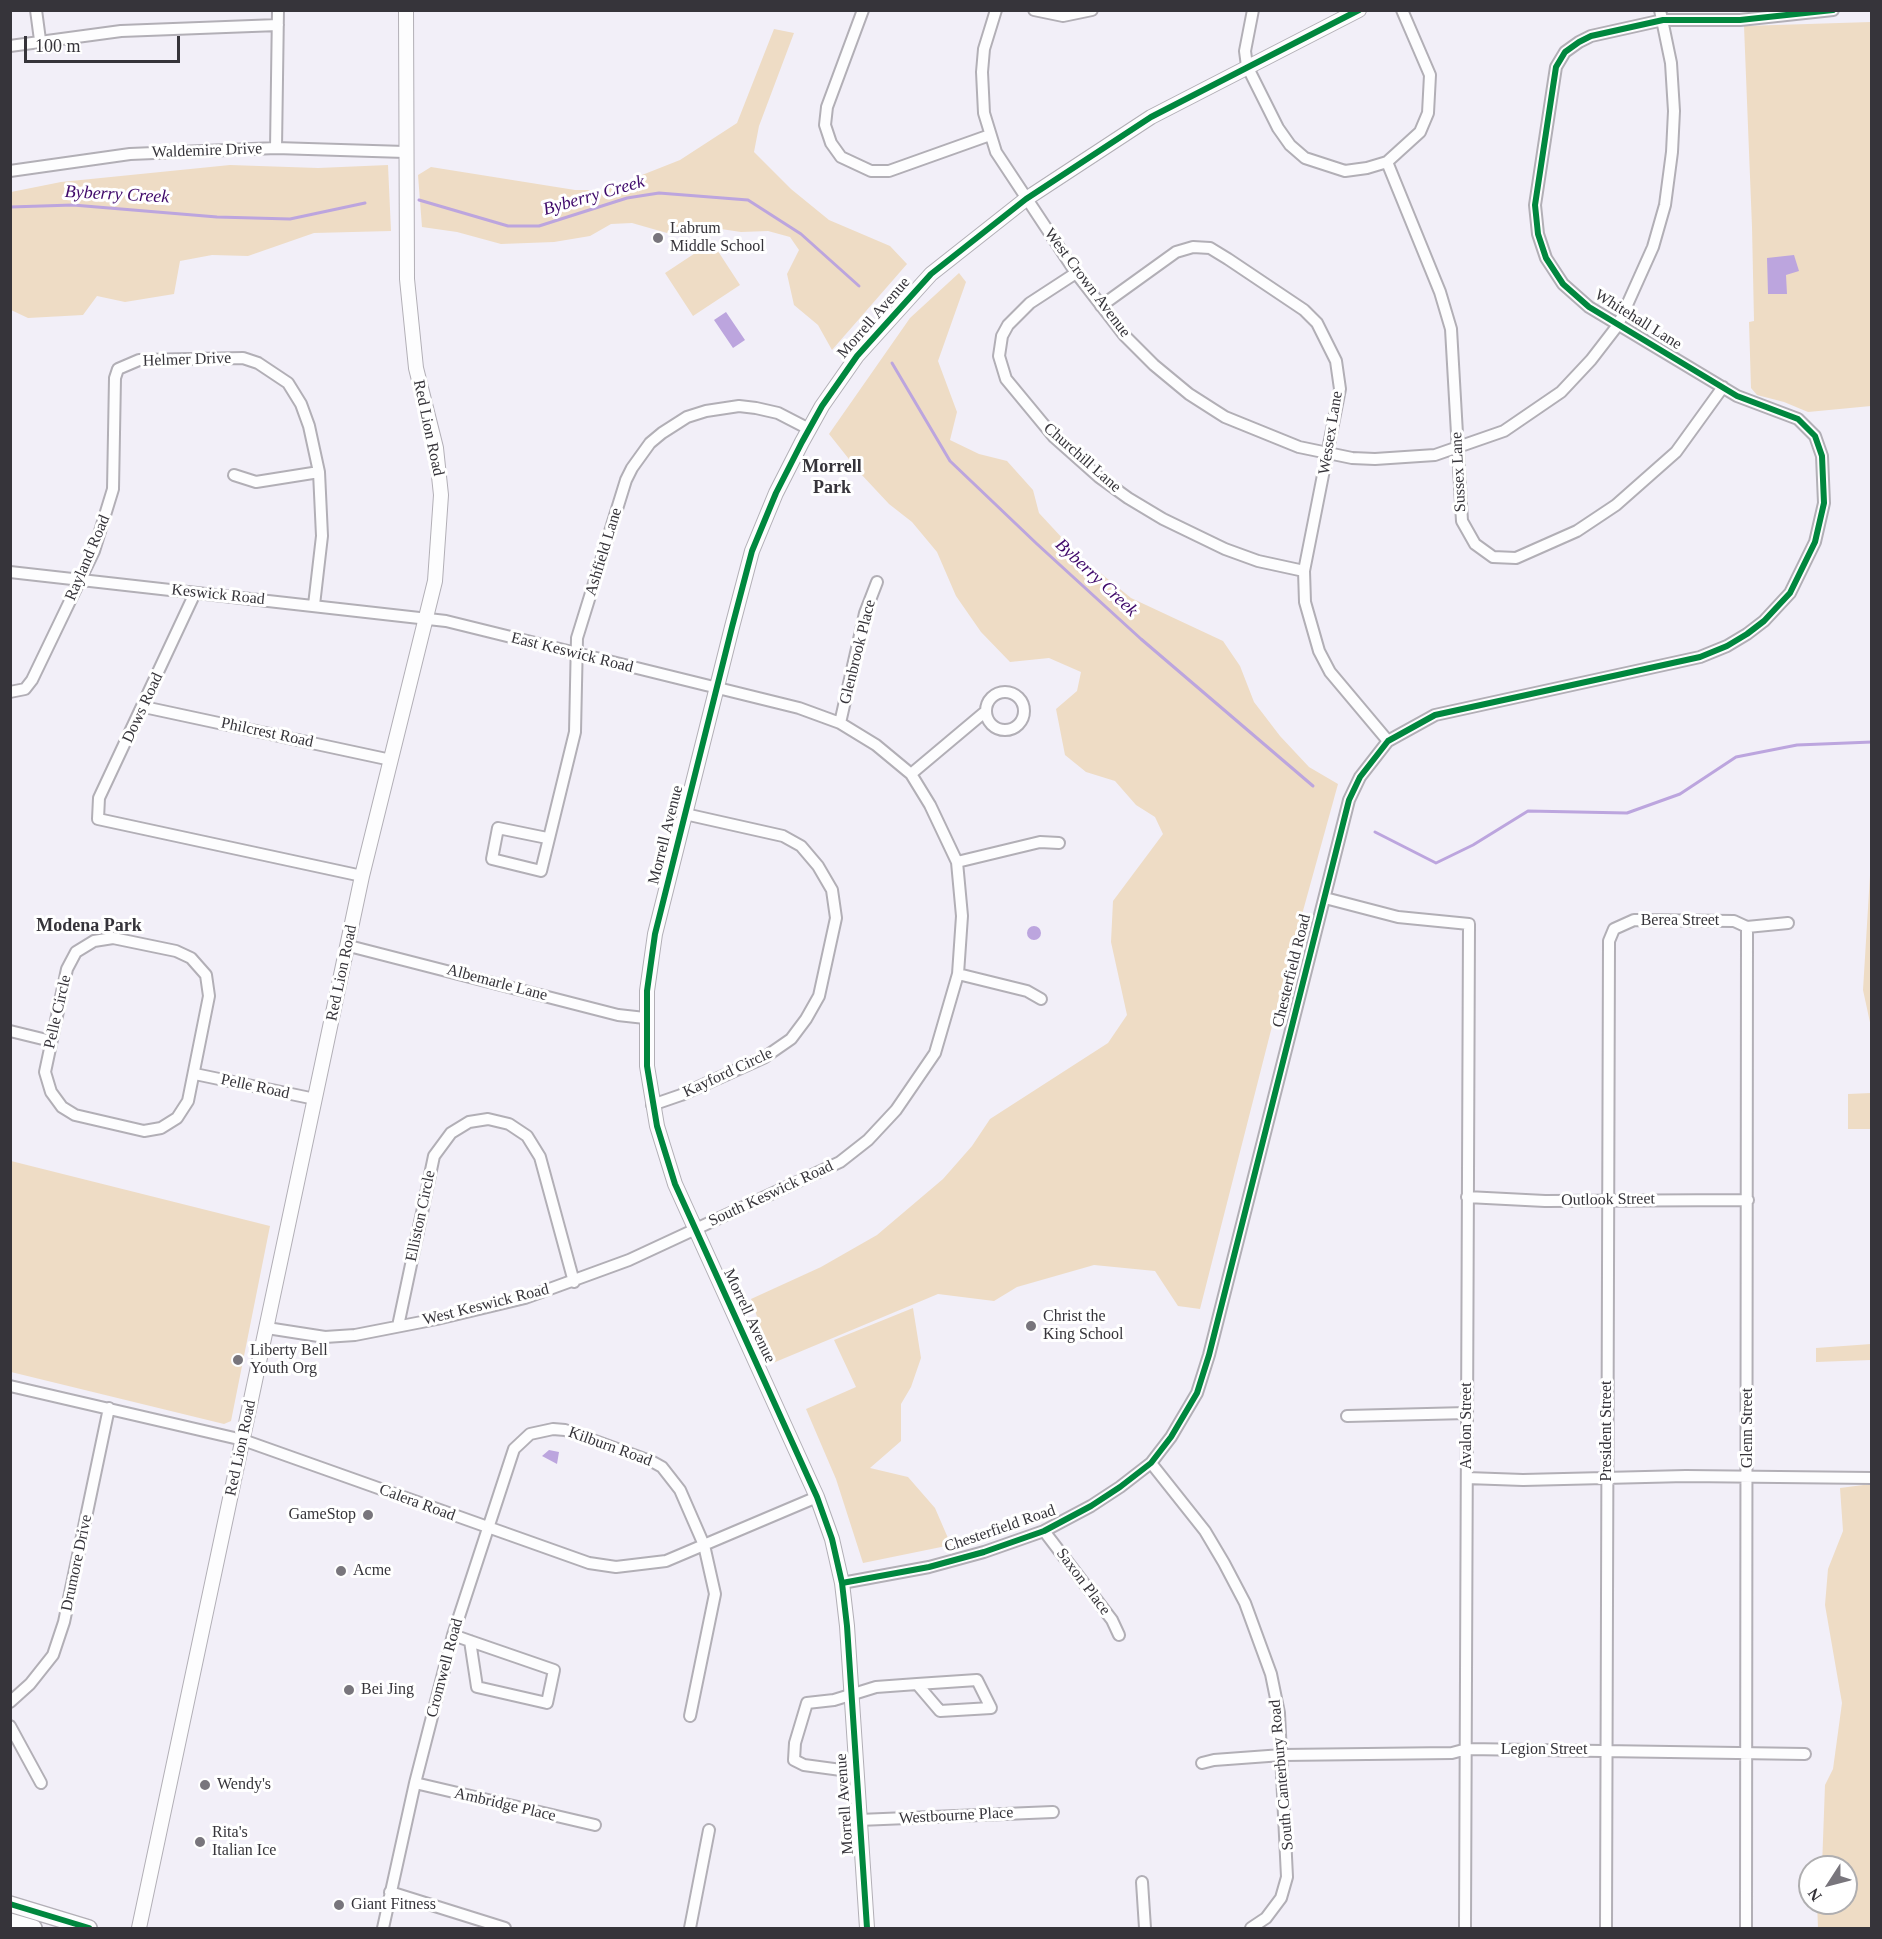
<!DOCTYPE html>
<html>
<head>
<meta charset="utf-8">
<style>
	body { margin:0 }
	#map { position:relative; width:1882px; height:1939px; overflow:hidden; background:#f2eff8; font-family:Georgia,serif }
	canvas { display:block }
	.frame { position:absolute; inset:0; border:12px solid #36343a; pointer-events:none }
	.north { position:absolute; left:1798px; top:1855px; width:60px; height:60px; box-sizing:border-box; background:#fff; border:2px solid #afaeb0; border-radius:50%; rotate:234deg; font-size:16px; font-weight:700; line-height:24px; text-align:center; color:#36343a }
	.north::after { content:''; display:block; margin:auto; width:21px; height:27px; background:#78757c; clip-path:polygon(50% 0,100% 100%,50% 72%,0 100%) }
	.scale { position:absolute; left:24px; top:36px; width:156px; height:27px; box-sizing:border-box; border:3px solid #36343a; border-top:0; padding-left:8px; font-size:18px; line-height:21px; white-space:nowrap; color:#36343a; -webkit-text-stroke:4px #fff; paint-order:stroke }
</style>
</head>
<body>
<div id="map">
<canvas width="1882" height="1939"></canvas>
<div class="frame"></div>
<div class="north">N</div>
<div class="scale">100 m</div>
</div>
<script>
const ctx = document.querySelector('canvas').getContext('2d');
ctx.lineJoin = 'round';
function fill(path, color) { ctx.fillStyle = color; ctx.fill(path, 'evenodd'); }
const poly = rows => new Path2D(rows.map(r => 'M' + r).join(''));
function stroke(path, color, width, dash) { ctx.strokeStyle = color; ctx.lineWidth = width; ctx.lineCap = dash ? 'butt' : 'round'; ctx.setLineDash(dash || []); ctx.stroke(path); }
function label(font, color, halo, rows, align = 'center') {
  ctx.font = font + ' Georgia,serif'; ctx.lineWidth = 6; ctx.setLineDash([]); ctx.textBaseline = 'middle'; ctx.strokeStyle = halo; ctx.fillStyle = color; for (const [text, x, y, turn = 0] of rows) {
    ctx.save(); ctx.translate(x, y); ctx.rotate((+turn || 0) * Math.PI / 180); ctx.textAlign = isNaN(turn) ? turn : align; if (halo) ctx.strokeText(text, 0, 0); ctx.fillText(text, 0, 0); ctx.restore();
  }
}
const green = poly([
	[1871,22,1871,406,1808,412,1784,402,1757,395,1751,388,1749,322,1754,321,1752,227,1744,26],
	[774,29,794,33,759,126,754,152,791,189,829,220,890,246,907,264,832,350,818,325,794,305,787,274,799,250,790,237,768,231,741,232,688,224,674,235,632,223,611,224,590,236,554,242,501,244,457,232,422,227,418,175,431,167,575,190,604,190,680,160,737,123],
	[230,165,318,168,388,165,391,231,314,233,248,256,212,255,180,261,174,294,125,302,97,296,83,315,28,318,11,310,11,192,61,182],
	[712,242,740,285,693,316,665,273],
	[959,273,966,282,938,361,957,412,950,440,979,454,1007,461,1033,490,1039,513,1077,554,1131,598,1223,641,1240,666,1254,702,1280,736,1309,767,1338,784,1282,987,1200,1309,1178,1306,1155,1271,1094,1265,1017,1287,994,1301,938,1294,773,1363,751,1299,821,1267,877,1235,943,1179,972,1146,990,1119,1108,1043,1127,1015,1111,942,1113,901,1163,834,1155,817,1136,805,1115,781,1086,772,1065,755,1056,709,1077,691,1081,672,1049,658,1010,662,981,632,956,596,937,552,912,522,889,504,860,473,829,434,910,318],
	[1871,859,1871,1027,1863,990],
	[1871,1093,1871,1129,1848,1129,1848,1094],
	[11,1161,270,1226,231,1421,224,1424,11,1372],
	[913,1308,921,1358,911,1387,901,1404,901,1441,870,1468,908,1477,935,1508,951,1545,863,1563,836,1479,806,1409,856,1387,834,1340],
	[1871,1344,1871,1360,1816,1362,1816,1348],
	[1871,1484,1871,1928,1818,1928,1817,1903,1846,1903,1846,1867,1822,1867,1825,1785,1833,1769,1842,1703,1825,1605,1828,1569,1843,1531,1840,1488]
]);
const water = poly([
	[1794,255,1799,271,1786,275,1787,294,1768,294,1767,258],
	[726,312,745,340,733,348,714,320],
	'1027 933a7 7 0 1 1 14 0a7 7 0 1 1-14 0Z',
	[549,1450,559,1452,557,1464,542,1456]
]);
const stream = poly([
	[419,200,508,226,539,226,627,198,659,193,748,200,801,234,859,286],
	[10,207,73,205,217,217,290,219,365,203],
	[892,363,950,461,1037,544,1141,639,1313,786],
	[1375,832,1436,863,1473,845,1528,811,1627,813,1680,794,1736,757,1797,745,1872,742]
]);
const minor = poly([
	[36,10,40,40],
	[863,10,827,107,825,125,831,143,841,157,871,171,889,171,990,135],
	[996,10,984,49,982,72,984,113,996,152,1076,273,1124,335,1154,365,1189,394,1225,417,1299,447,1352,458,1375,459,1435,455,1504,431,1561,392,1591,360,1618,325,1653,247,1665,205,1672,152,1674,111,1671,63,1660,10],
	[1034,10,1063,16,1092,10],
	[1253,10,1245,51,1247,66,1278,128,1290,145,1305,158,1345,171,1367,168,1387,162,1420,132,1428,113,1430,75,1402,10],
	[10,46,121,31,278,25],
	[276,148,278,10],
	[1387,162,1440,292,1451,329,1462,521,1475,544,1493,557,1516,558,1577,531,1616,505,1676,452,1723,387],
	[10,171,130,154,276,148,405,152],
	[1076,273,1030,303,1008,325,1002,336,999,356,1006,379,1054,437,1099,477,1128,498,1163,519,1225,549,1258,561,1304,571],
	[1101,306,1176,252,1193,247,1210,248,1228,259,1304,310,1317,323,1336,361,1340,389,1304,571,1305,602,1319,651,1330,672,1388,741],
	[234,475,256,482,319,472],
	[10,572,446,621,799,708,840,723,876,745,911,774,930,805,957,862,962,916,958,974,935,1053,896,1110,868,1140,840,1162,629,1260,525,1298,437,1319,355,1335,325,1337,267,1328],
	[195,593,99,798,98,819,362,876],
	[10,692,25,689,32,680,94,551,113,489,115,378,118,369,139,360,243,358,258,363,288,383,301,404,309,426,319,472,322,536,314,605],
	'986 711a19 19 0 1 1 38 0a19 19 0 1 1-38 0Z',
	[144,707,391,760],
	[840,723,865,613,877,582],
	[911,774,986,711],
	[547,838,498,828,492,859,541,871,575,732,577,638,626,480,632,468,650,443,662,433,687,417,706,411,739,406,756,408,778,413,809,429],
	[957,862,1040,842,1059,843],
	[1325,898,1398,917,1469,924,1465,1928],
	[113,938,176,951,191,958,206,975,209,996,188,1101,177,1118,161,1128,144,1131,75,1115,62,1107,51,1092,45,1072,67,969,76,952,94,941,113,938],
	[349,946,618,1015,645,1018],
	[958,974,1027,991,1041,999],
	[10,1031,51,1041],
	[195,1074,315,1099],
	[652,1105,681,1095,765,1057,791,1039,806,1019,819,996,836,918,832,890,818,866,801,846,783,836,685,814],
	[1467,1197,1545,1201,1748,1200],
	[398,1326,434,1156,451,1133,469,1122,488,1119,509,1124,527,1136,540,1157,574,1282],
	[10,1386,243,1440,589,1563,616,1567,666,1561,817,1497],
	[1347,1416,1467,1413],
	[1151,1463,1205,1531,1224,1563,1245,1603,1271,1674,1279,1713,1287,1877,1281,1898,1266,1918,1251,1928],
	[1467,1478,1523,1480,1686,1476,1872,1478],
	[1044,1531,1112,1620,1119,1635],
	[842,1583,929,1567,984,1552,1044,1531,1091,1506,1120,1487,1151,1463,1171,1437,1197,1393,1209,1355,1349,800,1360,777,1388,741,1435,715,1700,657,1727,646,1747,634,1764,621,1790,593,1815,542,1824,503,1822,456,1815,436,1798,419,1737,396,1589,307,1563,284,1546,258,1538,234,1535,205,1556,67,1565,52,1579,42,1591,36,1663,20,1740,20,1833,10],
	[453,1635,470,1641,554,1670,547,1703,477,1687,470,1641],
	[10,1702,30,1684,53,1655,64,1622,109,1408],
	[10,1726,41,1783],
	[1202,1763,1214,1760,1282,1755,1452,1753,1467,1749,1805,1754],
	[856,1772,804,1765,794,1760,795,1743,807,1703,834,1700,876,1687,917,1684,977,1680,991,1708,940,1711,917,1684],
	[415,1783,595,1825],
	[859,1820,1053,1812],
	[1142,1882,1145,1928],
	[390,1892,505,1928],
	[383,1928,415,1783,453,1635,514,1449,530,1434,553,1429,565,1430,653,1462,662,1467,680,1490,704,1545,715,1594,690,1716],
	[690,1928,709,1830],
	[1606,1928,1609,941,1614,929,1634,920,1734,921,1747,927,1788,923],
	[1746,1928,1747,927]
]);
const tertiary = poly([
	[139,1928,362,876,435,581,441,495,436,448,416,368,407,279,406,10],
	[867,1928,847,1626,842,1583,832,1539,817,1497,675,1184,657,1126,647,1066,647,991,655,934,732,627,752,551,776,493,802,442,822,406,857,356,931,274,1026,199,1151,117,1359,10]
]);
const secondary = poly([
	[10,1904,89,1928],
	[10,1921,34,1928]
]);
const cycleway = poly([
	[842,1583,929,1567,984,1552,1044,1531,1091,1506,1120,1487,1151,1463,1171,1437,1197,1393,1209,1355,1349,800,1360,777,1388,741,1435,715,1700,657,1727,646,1747,634,1764,621,1790,593,1815,542,1824,503,1822,456,1815,436,1798,419,1737,396,1589,307,1563,284,1546,258,1538,234,1535,205,1556,67,1565,52,1579,42,1591,36,1663,20,1740,20,1833,10],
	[10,1904,89,1928],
	[867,1928,847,1626,842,1583,832,1539,817,1497,675,1184,657,1126,647,1066,647,991,655,934,732,627,752,551,776,493,802,442,822,406,857,356,931,274,1026,199,1151,117,1359,10]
]);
const markers = [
	[658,238,6,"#78757c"],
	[1031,1326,6,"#78757c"],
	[238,1360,6,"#78757c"],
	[368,1515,6,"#78757c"],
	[341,1571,6,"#78757c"],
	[349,1690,6,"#78757c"],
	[205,1785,6,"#78757c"],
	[200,1842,6,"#78757c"],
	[339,1905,6,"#78757c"]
];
const streetNames = [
	["Waldemire Drive",207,151,-2],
	["West Crown Avenue",1087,283,53],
	["Morrell Avenue",874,318,-49],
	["Whitehall Lane",1638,320,32],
	["Helmer Drive",187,360,-2],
	["Red Lion Road",428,428,78],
	["Wessex Lane",1331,433,-81],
	["Churchill Lane",1082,458,41],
	["Sussex Lane",1459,472,-93],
	["Ashfield Lane",604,552,-73],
	["Rayland Road",88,558,-67],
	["Keswick Road",218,595,6],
	["Glenbrook Place",858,652,-76],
	["East Keswick Road",572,653,14],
	["Dows Road",143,708,-65],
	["Philcrest Road",267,733,12],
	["Morrell Avenue",666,835,-76],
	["Berea Street",1680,921],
	["Chesterfield Road",1292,971,-76],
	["Red Lion Road",342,973,-78],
	["Albemarle Lane",497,983,15],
	["Pelle Circle",58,1012,-77],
	["Kayford Circle",728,1073,-25],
	["Pelle Road",255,1087,12],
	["South Keswick Road",771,1194,-25],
	["Outlook Street",1608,1200,-1],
	["Elliston Circle",421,1216,-78],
	["West Keswick Road",486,1305,-14],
	["Morrell Avenue",749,1316,65],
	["Avalon Street",1467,1426,-90],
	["Glenn Street",1748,1428,-90],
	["President Street",1607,1431,-90],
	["Kilburn Road",610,1447,20],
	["Red Lion Road",241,1448,-78],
	["Calera Road",417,1503,20],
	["Chesterfield Road",1000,1529,-19],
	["Drumore Drive",77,1563,-78],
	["Saxon Place",1083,1582,53],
	["Cromwell Road",445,1668,-75],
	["Legion Street",1544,1750],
	["South Canterbury Road",1282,1775,-95],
	["Morrell Avenue",845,1804,-94],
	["Ambridge Place",505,1805,13],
	["Westbourne Place",956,1816,-3]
];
const poiNames = [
	["Labrum",670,229],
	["Middle School",670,247],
	["Christ the",1043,1317],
	["King School",1043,1335],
	["Liberty Bell",250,1351],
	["Youth Org",250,1369],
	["GameStop",356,1515,"right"],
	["Acme",353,1571],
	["Bei Jing",361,1690],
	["Wendy's",217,1785],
	["Rita's",212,1833],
	["Italian Ice",212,1851],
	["Giant Fitness",351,1905]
];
const waterNames = [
	["Byberry Creek",117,195,3],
	["Byberry Creek",594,196,-16],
	["Byberry Creek",1096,578,43]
];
const neighbourhoodNames = [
	["Morrell",832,467],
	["Park",832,488],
	["Modena Park",89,926]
];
fill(green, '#eedcc5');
fill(water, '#bca5de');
stroke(stream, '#bca5de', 3);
stroke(minor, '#b2afb6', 14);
stroke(tertiary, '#b2afb6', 16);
stroke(secondary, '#b2afb6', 18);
stroke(minor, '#fdfdfe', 10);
stroke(tertiary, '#fdfdfe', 14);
stroke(secondary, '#fdfdfe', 15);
stroke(cycleway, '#00873e', 6);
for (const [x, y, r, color] of markers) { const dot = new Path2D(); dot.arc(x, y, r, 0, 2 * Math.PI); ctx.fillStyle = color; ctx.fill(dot); stroke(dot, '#fff', 2); }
label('16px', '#36343a', '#fff', streetNames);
label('16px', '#36343a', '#fff', poiNames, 'left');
label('italic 18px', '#3f096a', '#fff', waterNames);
label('bold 18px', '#36343a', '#fff', neighbourhoodNames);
</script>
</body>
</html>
